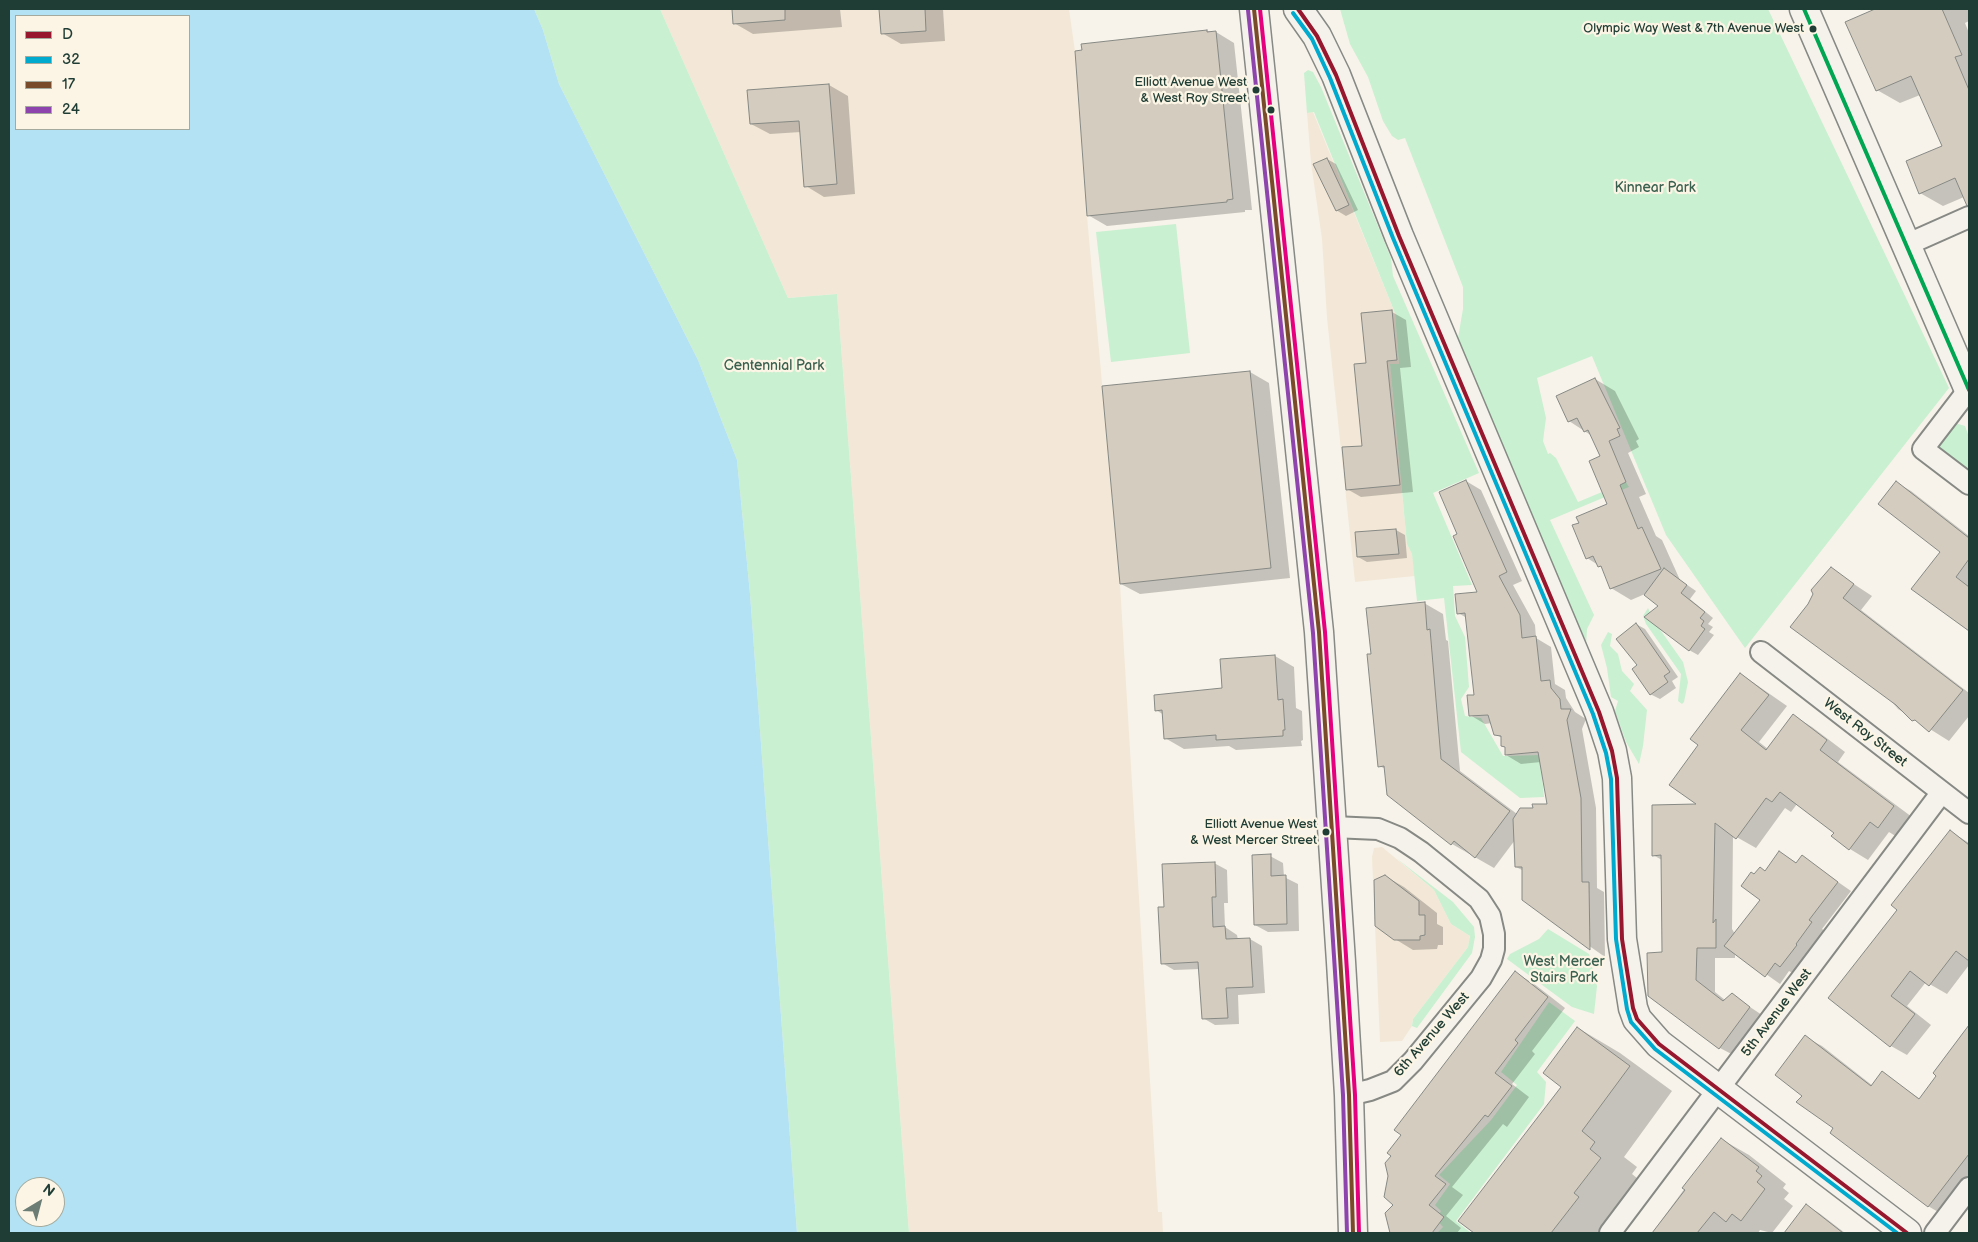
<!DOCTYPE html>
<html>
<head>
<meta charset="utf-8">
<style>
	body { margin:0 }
	#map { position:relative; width:1978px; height:1242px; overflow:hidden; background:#f7f3ea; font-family:"Balsamiq Sans",sans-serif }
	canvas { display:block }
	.frame { position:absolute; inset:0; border:10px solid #1f3d34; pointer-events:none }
	.legend { position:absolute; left:15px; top:15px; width:175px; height:115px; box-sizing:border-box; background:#fcf5e5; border:1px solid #a4ab9e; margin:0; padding:6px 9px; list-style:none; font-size:15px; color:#1f3d34 }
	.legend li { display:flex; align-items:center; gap:10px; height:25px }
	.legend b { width:25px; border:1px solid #a4ab9e }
	.north { position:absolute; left:15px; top:1177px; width:50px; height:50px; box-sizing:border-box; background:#fcf5e5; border:1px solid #a4ab9e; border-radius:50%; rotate:37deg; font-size:14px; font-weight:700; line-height:20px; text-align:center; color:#1f3d34 }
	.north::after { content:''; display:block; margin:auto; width:18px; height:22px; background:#6b7d74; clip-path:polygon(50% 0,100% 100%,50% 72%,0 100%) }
</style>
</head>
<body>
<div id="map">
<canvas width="1978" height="1242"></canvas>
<div class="frame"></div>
<ul class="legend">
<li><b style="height:6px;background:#96172e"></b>D</li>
<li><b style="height:6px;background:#00a9ce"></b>32</li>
<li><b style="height:6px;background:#7a4b2a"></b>17</li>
<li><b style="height:6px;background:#8e44ad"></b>24</li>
</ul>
<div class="north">N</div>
</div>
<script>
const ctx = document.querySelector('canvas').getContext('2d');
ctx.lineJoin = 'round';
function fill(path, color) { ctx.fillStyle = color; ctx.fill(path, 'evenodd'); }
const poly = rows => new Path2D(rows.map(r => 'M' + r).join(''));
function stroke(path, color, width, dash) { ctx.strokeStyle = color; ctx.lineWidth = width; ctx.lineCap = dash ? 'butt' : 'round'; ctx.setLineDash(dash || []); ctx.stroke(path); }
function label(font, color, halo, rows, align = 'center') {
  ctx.font = font + ' "Balsamiq Sans",sans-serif'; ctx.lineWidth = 4.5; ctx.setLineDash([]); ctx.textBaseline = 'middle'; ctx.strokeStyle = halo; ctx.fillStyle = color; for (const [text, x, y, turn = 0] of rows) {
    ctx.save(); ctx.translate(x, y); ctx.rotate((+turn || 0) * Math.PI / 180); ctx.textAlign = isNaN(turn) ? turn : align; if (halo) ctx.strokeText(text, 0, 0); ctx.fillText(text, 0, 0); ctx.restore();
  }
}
const built = poly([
	[660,9,1069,9,1075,51,1087,216,1120,584,1158,1212,1162,1212,1163,1233,909,1233,837,294,788,298],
	[1313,112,1395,313,1399,364,1390,365,1407,544,1412,554,1415,576,1355,582,1327,318,1322,239,1311,163,1307,113],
	[1382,847,1434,890,1451,924,1470,936,1468,947,1413,1019,1412,1026,1402,1041,1380,1042,1372,857,1374,848]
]);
const green = poly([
	[534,9,660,9,788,298,837,294,909,1233,797,1233,750,594,737,460,698,360,559,84,543,30],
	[1340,9,1768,9,1949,388,1745,648,1666,535,1592,356,1537,378,1546,418,1543,441,1548,454,1550,453,1556,458,1578,502,1626,482,1629,487,1550,520,1594,615,1587,629,1586,646,1457,344,1463,309,1463,287,1405,138,1398,140,1392,136,1383,121,1368,77,1350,44],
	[1308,70,1313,72,1321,87,1391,258,1393,276,1479,473,1433,493,1472,585,1453,586,1455,616,1465,637,1469,687,1461,699,1465,716,1481,718,1503,756,1540,755,1544,797,1520,798,1461,752,1444,598,1417,601,1412,554,1407,544,1390,364,1399,364,1395,313,1314,112,1307,113,1304,73],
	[1176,224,1190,353,1111,362,1096,232],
	[1955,423,1965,426,1969,437,1969,478,1935,446],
	[1648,608,1654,621,1683,662,1688,682,1684,702,1682,704,1678,701,1681,674,1646,624,1643,616],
	[1608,632,1612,634,1610,646,1618,654,1622,671,1634,684,1630,691,1647,710,1643,746,1639,764,1626,742,1615,711,1618,701,1611,697,1607,668,1601,645],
	[1396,858,1453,902,1474,927,1475,937,1472,953,1417,1028,1412,1026,1413,1019,1468,947,1470,936,1451,924,1434,890],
	[1548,929,1589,954,1597,986,1594,1014,1572,1007,1507,959,1510,954,1539,939],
	[1549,1002,1575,1021,1537,1072,1546,1082,1544,1104,1456,1221,1471,1233,1437,1233,1443,1227,1436,1219,1441,1211,1435,1205,1450,1184,1439,1175,1491,1120,1517,1085,1501,1072]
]);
const water = poly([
	[9,9,534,9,543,30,559,84,698,360,737,460,750,594,797,1233,9,1233],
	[16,16,189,16,189,129,16,129],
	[25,1187,55,1187,55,1217,25,1217]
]);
const shadow = poly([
	[733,9,840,9,842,27,753,34,734,23],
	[881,9,943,9,945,41,901,44,882,33],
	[1880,9,1969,9,1969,21,1965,23,1969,33,1969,200,1964,197,1943,206,1920,193,1944,146,1920,95,1900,103,1877,90,1846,23],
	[1206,31,1216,32,1234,43,1252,210,1245,210,1245,212,1107,226,1088,215],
	[829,85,848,96,855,194,824,197,806,186,801,132,770,134,751,124],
	[1327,159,1336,164,1358,210,1346,216,1336,210],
	[1392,312,1406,320,1411,367,1400,368,1413,492,1361,497,1347,489,1364,447,1368,364],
	[1250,372,1269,383,1290,578,1140,594,1121,584,1103,387],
	[1595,379,1615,391,1639,439,1636,441,1639,447,1628,453,1646,494,1639,497,1656,536,1662,540,1680,580,1696,591,1690,599,1713,618,1708,624,1713,627,1709,632,1714,635,1698,655,1689,650,1660,606,1645,594,1631,600,1611,588,1603,568,1587,558,1574,526,1609,504,1602,457,1592,436,1569,421,1558,397],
	[1466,481,1481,490,1522,581,1513,585,1535,625,1536,638,1551,647,1555,684,1565,690,1566,698,1575,712,1586,719,1582,729,1596,808,1597,888,1604,892,1605,957,1524,900,1524,871,1516,867,1515,840,1494,868,1452,844,1388,794,1386,769,1379,766,1372,655,1424,603,1443,614,1446,640,1448,641,1460,771,1517,814,1549,805,1541,762,1521,764,1506,755,1506,747,1502,738,1495,734,1492,723,1485,724,1470,715,1475,696,1467,618,1458,613,1479,593,1459,535],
	[1897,483,1911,491,1969,536,1969,631,1912,589,1941,552],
	[1396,530,1405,535,1407,558,1367,562,1358,557],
	[1831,569,1872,596,1861,610,1969,693,1969,716,1949,741,1898,709,1809,605],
	[1636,624,1645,629,1678,677,1672,681,1676,688,1660,699,1650,694,1639,666],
	[1275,656,1294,667,1296,708,1302,711,1303,740,1301,741,1302,746,1236,750,1229,746,1184,749,1165,738,1164,715,1156,710,1224,690],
	[1741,674,1787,706,1759,742,1768,749,1794,716,1812,727,1845,752,1838,762,1912,817,1897,837,1889,832,1868,860,1850,849,1836,832,1797,804,1791,812,1785,808,1756,848,1733,835,1732,929,1735,934,1761,899,1755,875,1766,872,1780,853,1797,863,1802,857,1851,891,1822,929,1825,931,1795,974,1789,971,1780,984,1735,952,1735,958,1715,958,1715,992,1725,1000,1732,995,1768,1019,1739,1058,1720,1048,1650,995,1664,953,1662,860,1653,855,1699,805,1700,745],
	[1950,831,1969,843,1969,965,1947,994,1926,982,1907,1006,1931,1025,1907,1055,1891,1046,1830,998,1898,909],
	[1270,856,1283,863,1284,877,1298,884,1299,931,1268,932,1255,925],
	[1214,863,1227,870,1228,903,1224,903,1225,927,1237,935,1238,940,1250,939,1262,946,1265,993,1238,995,1239,1024,1215,1025,1203,1018,1200,969,1174,970,1162,963,1166,908],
	[1385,876,1404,887,1437,913,1437,924,1443,927,1443,945,1438,945,1437,949,1413,950,1395,939],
	[1515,973,1533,983,1565,1008,1532,1051,1535,1054,1512,1084,1529,1097,1507,1127,1503,1124,1452,1187,1463,1195,1446,1216,1461,1228,1457,1233,1391,1233,1386,1214,1394,1204,1393,1156,1402,1135],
	[1578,1028,1620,1053,1672,1091,1624,1157,1637,1167,1632,1174,1643,1183,1613,1233,1476,1233,1460,1221,1562,1086],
	[1969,1036,1969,1185,1945,1216,1928,1206,1835,1128,1804,1096,1805,1037,1822,1046,1873,1086,1883,1073,1920,1099],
	[1721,1139,1749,1155,1786,1184,1783,1188,1789,1193,1784,1199,1793,1206,1772,1233,1760,1230,1758,1233,1652,1233],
	[1807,1206,1819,1213,1845,1233,1786,1233]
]);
const building = poly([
	[732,9,785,9,785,20,733,24,732,9],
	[879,9,925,9,926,31,881,34,879,9],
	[1875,9,1942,9,1962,55,1955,57,1969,90,1969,205,1967,206,1955,178,1919,194,1906,161,1942,146,1911,76,1876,91,1845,22,1875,9],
	[1207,30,1207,32,1216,31,1233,199,1227,200,1227,202,1087,216,1075,51,1082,50,1081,44,1207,30],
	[829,84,837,184,804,187,799,121,750,124,747,90,829,84],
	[1327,158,1349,205,1336,211,1313,164,1327,158],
	[1392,310,1397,360,1387,361,1400,485,1346,490,1342,447,1362,446,1354,364,1366,363,1361,313,1392,310],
	[1250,371,1271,568,1120,584,1102,386,1250,371],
	[1595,378,1620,428,1617,429,1620,436,1609,441,1626,482,1620,485,1638,529,1642,527,1661,569,1610,589,1601,566,1598,567,1593,556,1586,559,1572,525,1579,523,1576,517,1607,504,1589,461,1600,456,1588,430,1584,432,1577,418,1568,422,1556,396,1595,378],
	[1466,480,1507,572,1499,576,1520,615,1522,638,1536,636,1541,681,1550,680,1551,688,1560,699,1561,709,1571,709,1567,720,1581,798,1582,882,1589,882,1590,950,1522,900,1522,867,1515,867,1513,819,1520,808,1533,808,1532,804,1547,804,1538,752,1505,755,1505,747,1501,746,1501,736,1494,735,1488,715,1469,716,1467,695,1474,695,1465,613,1457,614,1455,594,1477,592,1453,536,1457,534,1439,492,1466,480],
	[1896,481,1969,538,1969,559,1956,577,1969,587,1969,631,1911,589,1940,552,1878,504,1896,481],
	[1396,529,1399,554,1357,557,1355,532,1396,529],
	[1831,567,1854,584,1843,598,1963,690,1929,732,1915,720,1912,721,1896,705,1790,627,1808,604,1813,594,1811,590,1831,567],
	[1664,568,1687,585,1681,593,1705,612,1700,618,1704,621,1701,626,1705,629,1689,651,1644,617,1658,606,1644,595,1664,568],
	[1425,602,1427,630,1430,629,1441,759,1510,811,1475,858,1454,841,1451,845,1387,795,1384,766,1378,767,1367,654,1371,654,1366,608,1425,602],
	[1636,623,1670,672,1664,676,1668,682,1650,695,1632,669,1637,665,1616,639,1636,623],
	[1275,655,1278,700,1283,699,1285,730,1283,730,1283,736,1216,740,1216,735,1164,739,1162,710,1155,711,1154,695,1222,688,1220,659,1275,655],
	[1740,673,1769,695,1741,730,1766,750,1793,714,1827,740,1820,750,1894,806,1878,828,1870,822,1849,850,1831,836,1834,833,1780,792,1772,802,1766,798,1736,839,1715,823,1713,923,1716,919,1716,948,1697,948,1696,980,1723,1001,1732,993,1750,1007,1719,1049,1648,996,1647,953,1662,952,1661,855,1652,856,1652,805,1696,804,1669,785,1698,745,1690,739,1740,673],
	[1950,830,1969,845,1969,961,1956,951,1929,986,1910,971,1891,996,1915,1014,1890,1047,1828,998,1897,910,1891,905,1950,830],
	[1779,851,1796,863,1802,855,1838,882,1809,920,1812,922,1796,944,1797,945,1780,967,1775,963,1765,977,1724,946,1760,900,1741,886,1751,872,1754,874,1760,867,1765,871,1779,851],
	[1271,854,1271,876,1286,875,1287,924,1254,925,1252,855,1271,854],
	[1215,862,1216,897,1212,897,1213,927,1225,926,1226,939,1250,938,1253,987,1226,988,1228,1018,1202,1019,1198,962,1161,964,1158,907,1164,907,1162,864,1215,862],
	[1385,875,1419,901,1419,915,1425,915,1425,935,1420,936,1420,940,1394,940,1375,926,1374,880,1385,875],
	[1515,971,1548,997,1515,1040,1518,1043,1495,1073,1512,1086,1488,1117,1485,1115,1435,1176,1446,1184,1429,1205,1444,1217,1432,1233,1390,1233,1385,1213,1393,1205,1384,1197,1388,1176,1385,1163,1391,1156,1387,1153,1401,1135,1394,1130,1515,971],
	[1969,1025,1969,1154,1928,1207,1830,1133,1833,1128,1796,1102,1802,1096,1775,1075,1805,1035,1871,1086,1882,1071,1919,1099,1936,1076,1933,1073,1969,1025],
	[1577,1027,1630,1066,1582,1131,1595,1142,1590,1149,1601,1158,1574,1193,1579,1197,1551,1233,1474,1233,1458,1221,1561,1087,1543,1073,1577,1027],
	[1721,1138,1759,1167,1756,1171,1762,1176,1757,1182,1765,1189,1741,1221,1732,1214,1726,1222,1714,1212,1697,1233,1652,1233,1685,1190,1682,1188,1721,1138],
	[1806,1204,1843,1233,1784,1233,1806,1204]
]);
const street = poly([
	[1906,245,1969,217],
	[1969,389,1923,449,1969,484],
	[1761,652,1969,813],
	[1333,827,1378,829,1400,838,1421,852,1479,899,1490,916,1494,934,1494,949,1491,960,1481,978,1413,1061,1393,1081,1370,1090,1349,1095],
	[1610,1233,1942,792],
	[1935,1233,1969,1188]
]);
const secondary = poly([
	[1298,9,1317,36,1336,75,1399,236,1599,712,1612,751,1617,778,1622,939,1633,1008,1637,1019,1659,1044,1907,1233],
	[1804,9,1969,390]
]);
const primary = poly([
	[1254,9,1319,632,1341,962,1349,1095,1353,1233]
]);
const bus1 = poly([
	[1298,9,1317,36,1336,75,1399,236,1599,712,1612,751,1617,778,1622,939,1633,1008,1637,1019,1659,1044,1907,1233]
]);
const bus2 = poly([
	[1293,13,1312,39,1330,78,1393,238,1593,714,1606,753,1611,779,1616,939,1627,1009,1631,1022,1655,1049,1897,1233]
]);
const bus3 = poly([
	[1254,9,1319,632,1349,1095,1353,1233]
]);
const bus4 = poly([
	[1248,10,1313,633,1343,1095,1347,1233]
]);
const bus5 = poly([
	[1260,9,1325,632,1355,1095,1359,1233]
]);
const bus6 = poly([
	[1804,9,1969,390]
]);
const markers = [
	[1813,29,4.5,"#1f3d34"],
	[1256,90,4.5,"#1f3d34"],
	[1271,110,4.5,"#1f3d34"],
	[1326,832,4.5,"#1f3d34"]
];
const busNames = [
	["Olympic Way West & 7th Avenue West",1804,29],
	["Elliott Avenue West",1247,83],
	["& West Roy Street",1247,99],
	["Elliott Avenue West",1317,825],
	["& West Mercer Street",1317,841]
];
const parkNames = [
	["Kinnear Park",1655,188],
	["Centennial Park",774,366],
	["West Mercer",1564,962],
	["Stairs Park",1564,978]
];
const streetNames = [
	["West Roy Street",1865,733,38],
	["5th Avenue West",1777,1013,-53],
	["6th Avenue West",1432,1035,-49]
];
fill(built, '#f3e8d7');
fill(green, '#c9f0d0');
fill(water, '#b2e2f3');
fill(shadow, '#0003');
fill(building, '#d5ccc0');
stroke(building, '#868984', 1);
stroke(street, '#868984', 24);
stroke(secondary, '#868984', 31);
stroke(primary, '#868984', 31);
stroke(street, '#f5f2ec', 20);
stroke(secondary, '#f5f2ec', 28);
stroke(primary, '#f5f2ec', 28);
stroke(bus1, '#96172e', 4);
stroke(bus2, '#00a9ce', 4);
stroke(bus3, '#7a4b2a', 4);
stroke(bus4, '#8e44ad', 4);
stroke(bus5, '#e5007d', 4);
stroke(bus6, '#00a651', 4);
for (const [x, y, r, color] of markers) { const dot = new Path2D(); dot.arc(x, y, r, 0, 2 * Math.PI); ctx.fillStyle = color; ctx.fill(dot); stroke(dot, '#fcf5e5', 2); }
label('13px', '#1f3d34', '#fcf5e5', busNames, 'right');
label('14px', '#3a604f', '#fcf5e5', parkNames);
label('14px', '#1f3d34', '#fcf5e5', streetNames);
</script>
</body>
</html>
